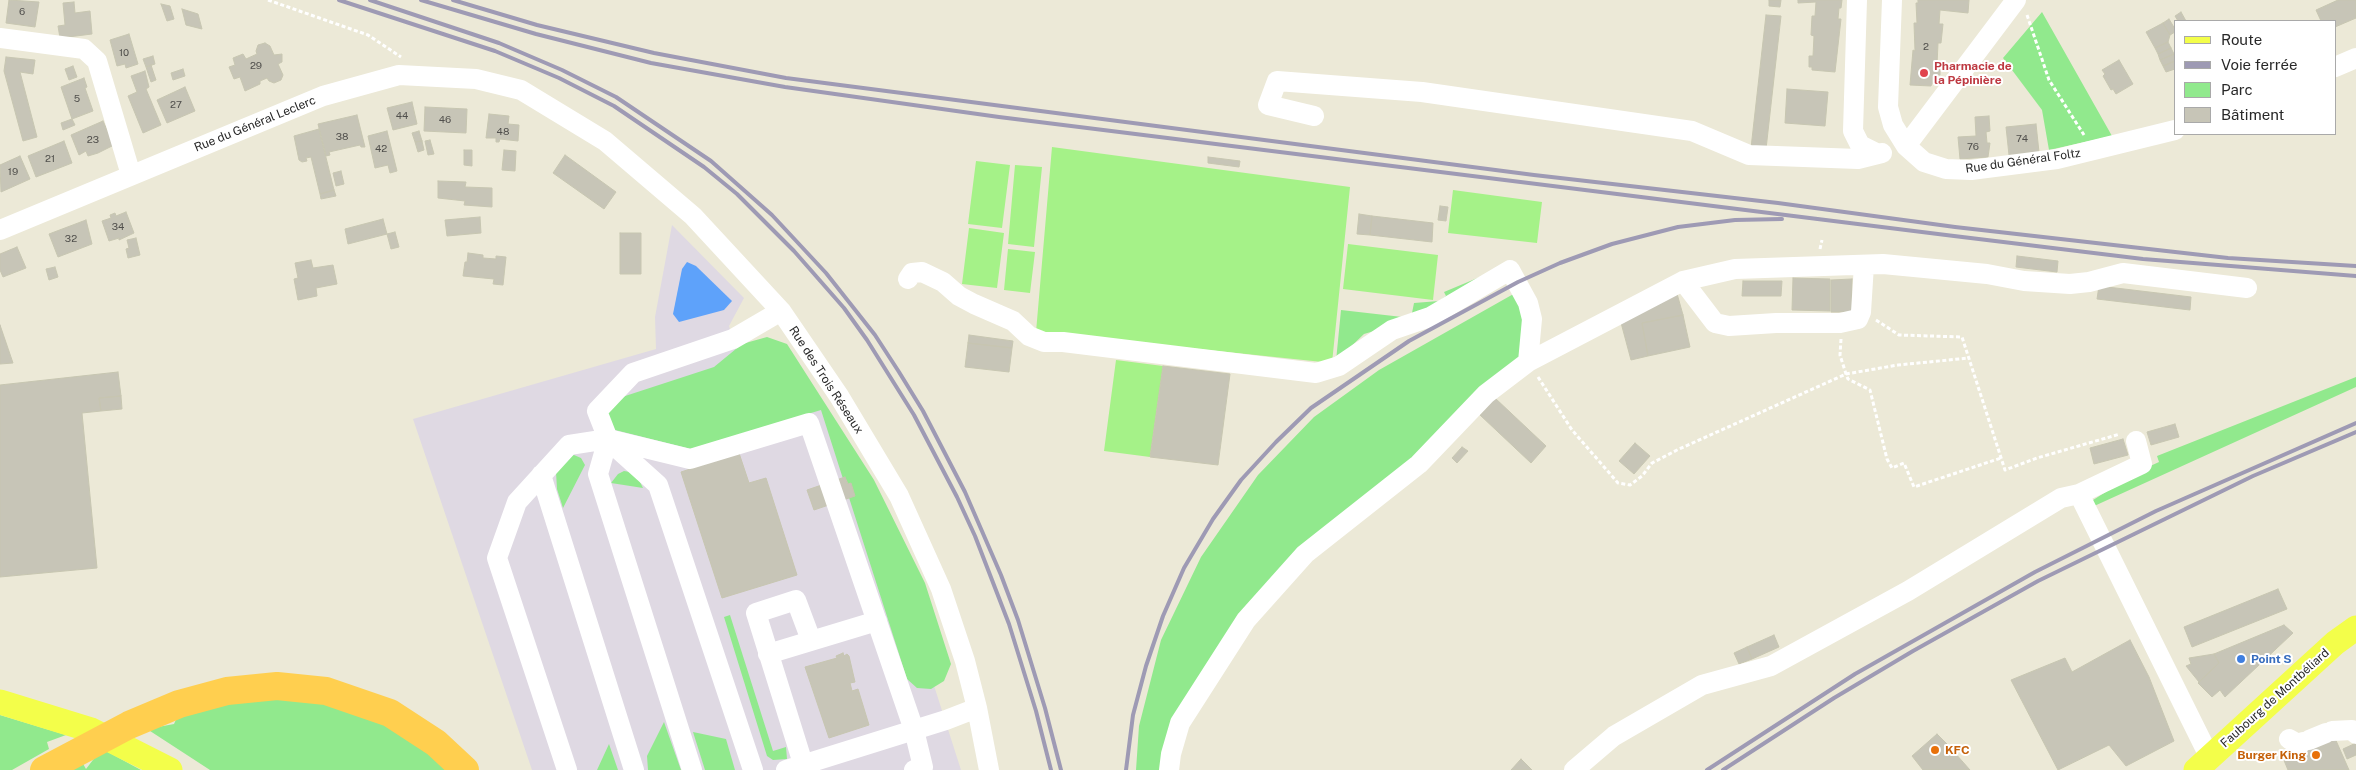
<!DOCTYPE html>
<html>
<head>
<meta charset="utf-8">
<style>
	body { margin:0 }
	#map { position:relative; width:2356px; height:770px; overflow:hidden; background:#ece9d7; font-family:"Public Sans",sans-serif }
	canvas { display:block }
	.legend { position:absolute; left:2174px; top:20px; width:162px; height:115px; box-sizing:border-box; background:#fff; border:1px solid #a9a9a9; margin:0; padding:6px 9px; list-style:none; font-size:15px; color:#282828 }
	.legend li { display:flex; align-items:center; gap:10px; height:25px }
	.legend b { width:25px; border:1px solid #a9a9a9 }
</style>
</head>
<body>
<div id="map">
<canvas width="2356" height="770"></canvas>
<ul class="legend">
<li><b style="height:6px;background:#f3fe4a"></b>Route</li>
<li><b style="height:6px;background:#9e9ab4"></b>Voie ferrée</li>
<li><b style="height:14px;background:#91e98d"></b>Parc</li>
<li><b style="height:14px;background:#c7c5b7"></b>Bâtiment</li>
</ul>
</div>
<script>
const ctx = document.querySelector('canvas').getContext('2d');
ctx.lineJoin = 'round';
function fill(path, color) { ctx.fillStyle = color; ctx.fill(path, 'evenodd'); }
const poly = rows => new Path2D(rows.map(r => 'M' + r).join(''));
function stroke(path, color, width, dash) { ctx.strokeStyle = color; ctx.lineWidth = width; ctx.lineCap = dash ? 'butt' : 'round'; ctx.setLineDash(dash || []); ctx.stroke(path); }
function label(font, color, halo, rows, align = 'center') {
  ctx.font = font + ' "Public Sans",sans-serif'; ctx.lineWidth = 4; ctx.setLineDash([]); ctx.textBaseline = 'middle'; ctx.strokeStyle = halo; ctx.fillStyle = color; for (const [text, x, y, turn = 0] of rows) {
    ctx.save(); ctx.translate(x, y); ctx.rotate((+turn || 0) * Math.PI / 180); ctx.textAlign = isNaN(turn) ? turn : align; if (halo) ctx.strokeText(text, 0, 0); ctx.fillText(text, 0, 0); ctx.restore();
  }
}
const industrial = poly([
	[672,225,744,298,729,326,738,355,787,350,875,501,961,770,532,770,413,419,656,349,655,317]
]);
const green = poly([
	[2042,12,2112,136,2049,150,2042,110,2003,58],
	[1487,274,1411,320,1364,334,1336,361,1341,310,1411,318,1414,303,1439,301,1446,296,1444,292],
	[1517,292,1524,313,1519,361,1425,452,1244,616,1165,770,1136,770,1139,726,1161,640,1201,557,1258,475,1314,417,1379,370],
	[767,337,787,344,874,480,925,583,951,664,944,681,931,689,917,688,907,679,821,410,691,449,611,429,604,418,616,399,714,367,742,344],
	[2356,377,2356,387,2092,507,2090,502,2137,472,2159,462,2157,456],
	[574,455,581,458,585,465,563,508,557,489,556,472,563,457],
	[624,471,630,472,639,480,643,488,611,483,618,474],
	[730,615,773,751,786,747,787,759,773,760,767,756,724,617],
	[297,694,366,712,454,770,210,770,147,729,174,724,179,713,223,700],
	[0,715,66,735,47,742,49,749,12,770,0,770],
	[664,722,681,770,648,770,647,756],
	[693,732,726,739,735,770,705,770],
	[609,744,618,770,597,770],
	[99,752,108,752,141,770,67,770,82,762,86,769]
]);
const pitch = poly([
	[1052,147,1350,187,1332,363,1036,332],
	[976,161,1010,165,1002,228,968,224],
	[1015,165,1042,167,1034,247,1008,244],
	[1453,190,1542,202,1537,243,1448,233],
	[969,228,1004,233,997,288,962,284],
	[1348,244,1438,255,1433,300,1343,289],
	[1008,249,1035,252,1030,293,1004,290],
	[1116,360,1163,366,1150,457,1104,451]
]);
const water = poly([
	[687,262,696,266,732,301,724,310,679,322,673,314,682,269]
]);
const building = poly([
	[9,0,39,2,35,27,6,23,9,0],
	[1769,0,1781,0,1780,7,1769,6,1769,0],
	[1798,0,1842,0,1841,8,1839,8,1838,19,1841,19,1835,72,1812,70,1812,67,1809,67,1809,56,1813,56,1814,36,1811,35,1812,16,1815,16,1816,2,1798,3,1798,0],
	[1918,0,1969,0,1968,13,1940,10,1939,24,1943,24,1941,43,1938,43,1937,65,1940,65,1940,75,1936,75,1931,86,1910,85,1913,50,1915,51,1914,23,1917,23,1916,3,1918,3,1918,0],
	[2338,0,2356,0,2356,18,2335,27,2335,21,2321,21,2316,10,2338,0],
	[74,2,75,13,90,11,92,34,60,38,58,26,65,25,63,3,74,2],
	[161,4,170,6,174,19,167,21,161,4],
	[182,9,198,14,202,29,186,25,182,9],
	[2181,12,2186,21,2178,21,2175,16,2181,12],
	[1766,15,1781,16,1766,149,1751,148,1766,15],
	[2169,19,2175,29,2175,32,2170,35,2163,23,2169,19],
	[2163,23,2170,35,2168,42,2155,48,2146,32,2163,23],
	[129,34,138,64,126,68,125,64,117,66,110,40,129,34],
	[2168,42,2171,48,2158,54,2155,48,2168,42],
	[265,43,270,46,274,55,282,54,282,62,278,64,283,75,281,80,274,83,269,81,267,78,260,81,260,84,245,91,240,77,234,79,229,67,235,65,233,58,243,54,246,59,257,54,256,51,258,45,265,43],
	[2171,48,2174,54,2160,60,2158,54,2171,48],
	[2174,54,2175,61,2163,66,2160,60,2174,54],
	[153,56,155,64,146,67,143,59,153,56],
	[6,57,35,60,33,74,20,72,37,137,23,141,4,71,6,57],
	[2119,60,2133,84,2116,94,2113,89,2111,90,2103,76,2105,74,2102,70,2119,60],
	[2175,61,2175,69,2166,72,2163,66,2175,61],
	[151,65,156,80,151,82,146,67,151,65],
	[73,66,77,77,69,80,65,69,73,66],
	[183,69,185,76,173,80,171,73,183,69],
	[145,71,149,87,146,89,161,125,143,133,128,96,137,92,131,76,145,71],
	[84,78,87,87,85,88,93,111,72,119,61,87,84,78],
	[185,87,195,111,167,123,157,100,185,87],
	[1787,89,1828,92,1825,126,1785,123,1787,89],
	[412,102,417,124,393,130,387,108,412,102],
	[425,107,467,109,466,133,424,131,425,107],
	[489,114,509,116,508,124,519,125,518,141,500,139,499,142,496,142,496,138,486,138,489,114],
	[357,115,365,147,361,147,360,145,329,152,330,155,326,156,318,124,357,115],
	[1989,116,1990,131,1986,132,1987,143,1990,143,1988,157,1960,159,1958,137,1976,136,1975,117,1989,116],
	[72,119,75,125,63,130,61,123,72,119],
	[103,121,114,145,98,153,88,156,86,151,79,155,71,135,103,121],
	[2036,124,2039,152,2009,155,2006,127,2036,124],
	[319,129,334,190,320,194,311,157,306,158,307,161,302,162,299,160,294,136,319,129],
	[387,131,397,171,390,173,388,165,375,168,368,136,387,131],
	[419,131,422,141,415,142,412,133,419,131],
	[430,140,434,154,428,155,425,141,430,140],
	[64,141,72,163,36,177,28,156,64,141],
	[422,141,424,150,418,152,415,142,422,141],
	[464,150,472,150,472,166,464,165,464,150],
	[504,150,516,151,515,171,502,170,504,150],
	[565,155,616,192,604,209,553,173,565,155],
	[20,156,30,179,1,192,0,165,20,156],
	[1208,157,1240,161,1239,167,1208,163,1208,157],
	[341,171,344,184,336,186,333,173,341,171],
	[438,181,466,182,465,187,492,188,492,207,464,205,465,201,438,198,438,181],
	[334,190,336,196,321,199,320,194,334,190],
	[1440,206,1448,207,1446,221,1438,220,1440,206],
	[126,212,134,233,119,240,119,238,109,241,102,221,111,218,110,215,115,213,116,216,126,212],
	[1359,214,1372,216,1370,235,1357,234,1359,214],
	[1372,216,1433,223,1432,242,1370,235,1372,216],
	[480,217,481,233,447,236,445,220,480,217],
	[383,219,387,234,348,244,345,229,383,219],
	[86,220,92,244,58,257,49,234,86,220],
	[395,232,399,247,391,249,387,234,395,232],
	[620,233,641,233,641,274,620,274,620,233],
	[136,238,140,255,128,258,126,249,129,248,127,240,136,238],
	[17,247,26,268,3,277,0,270,0,254,17,247],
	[468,253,483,255,483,258,496,259,496,256,506,257,503,285,493,284,494,279,463,276,465,262,467,262,468,253],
	[2017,256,2058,261,2057,272,2016,267,2017,256],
	[311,260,313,268,333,265,337,284,316,288,317,296,298,300,294,279,298,278,295,263,311,260],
	[55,267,58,277,49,280,46,269,55,267],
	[1793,278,1830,279,1830,311,1792,310,1793,278],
	[1852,279,1852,312,1831,312,1831,280,1852,279],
	[1743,281,1782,281,1781,296,1742,296,1743,281],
	[2099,286,2191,297,2190,310,2097,299,2099,286],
	[1676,290,1683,315,1642,323,1648,356,1631,360,1620,319,1676,290],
	[1683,315,1690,347,1648,356,1642,323,1683,315],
	[0,325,13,363,0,364,0,325],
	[969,335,1013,341,1012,348,968,343,969,335],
	[968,343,1012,348,1009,372,965,367,968,343],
	[1163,366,1230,374,1218,465,1150,457,1163,366],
	[118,372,121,396,99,398,101,411,82,413,97,568,0,577,0,385,118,372],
	[121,396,122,409,101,411,99,398,121,396],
	[1495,398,1546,446,1531,463,1480,415,1495,398],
	[2175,424,2179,437,2151,445,2147,432,2175,424],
	[2123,439,2128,455,2094,464,2090,448,2123,439],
	[1635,443,1650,456,1634,474,1619,461,1635,443],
	[1462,447,1468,451,1457,463,1452,458,1462,447],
	[739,453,749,483,766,478,797,575,722,598,681,472,739,453],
	[845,477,848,484,851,483,855,496,814,510,807,490,845,477],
	[2278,589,2287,609,2192,647,2184,627,2278,589],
	[2284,625,2293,633,2225,697,2220,690,2212,697,2198,683,2219,663,2214,654,2284,625],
	[1774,635,1779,647,1752,659,1747,647,1774,635],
	[2130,640,2149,677,2174,741,2126,766,2109,745,2058,770,2011,680,2065,658,2072,672,2130,640],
	[1747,647,1752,659,1739,664,1734,653,1747,647],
	[843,653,844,656,847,654,849,656,855,682,850,683,852,691,858,689,869,725,829,738,805,667,837,658,836,656,843,653],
	[2214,654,2219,663,2199,682,2186,666,2191,664,2189,658,2214,654],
	[1937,734,1947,744,1970,770,1923,770,1912,756,1937,734],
	[2334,736,2349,770,2288,770,2283,758,2334,736],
	[2356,743,2356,755,2347,759,2343,749,2356,743],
	[1521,759,1532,770,1511,770,1521,759]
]);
const path = poly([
	[268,0,368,35,401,57],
	[2027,15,2049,80,2084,135],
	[1820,249,1822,240],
	[1876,320,1899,335,1962,337,2005,470,2037,458,2120,434],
	[1841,339,1840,355,1846,374,1848,379,1870,390,1887,459,1892,468,1904,463,1914,487,2001,458],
	[1538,377,1572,430,1618,483,1630,485,1642,476,1652,463,1677,450,1846,374,1898,365,1969,358]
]);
const minor = poly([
	[1857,0,1853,131,1860,145,1878,154,1882,153],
	[1892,0,1888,107,1893,125,1906,146,1924,162,1946,169,1971,170,2057,159,2175,130],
	[0,38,84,49,97,61,131,175],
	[2335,67,2356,58],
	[1314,116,1268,105,1277,81,1422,92,1692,131,1749,155,1858,159,1878,154],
	[1906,146,2016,0],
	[0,230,323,96,399,75,476,79,521,90,605,141,693,216,781,311,839,396,899,496,941,589,965,661,977,708,989,770],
	[908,279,912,273,922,272,943,282,959,296,974,304,1013,321,1029,336,1044,342,1063,342,1316,373,1339,366,1392,330,1430,317,1510,270,1528,303,1532,319,1528,362],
	[1683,281,1715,323,1729,326,1776,323,1840,323,1858,319,1861,312,1864,265],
	[609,441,658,485,753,770],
	[541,475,634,770],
	[2079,494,2142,464,2136,441],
	[768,654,877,621],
	[2332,731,2352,730,2356,734],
	[2289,739,2298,744,2303,742],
	[2309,740,2326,733],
	[567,770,497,558,517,502,569,445,608,439,690,459,809,423,914,730,923,767,914,770],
	[692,770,598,474,608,439,597,411,633,373,733,339,781,311],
	[786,770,946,720,977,708],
	[805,770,756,613,796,600,811,640],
	[1169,770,1171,754,1180,723,1246,620,1305,554,1419,464,1486,394,1528,362,1683,281,1735,269,1883,264,1987,274,2024,281,2070,284,2089,282,2123,273,2247,288],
	[1574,770,1614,736,1702,685,1771,666,1908,591,2061,498,2079,494,2209,756]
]);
const major = poly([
	[0,702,91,730,170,770],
	[2196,770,2335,643,2356,628]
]);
const highway = poly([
	[44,770,129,725,179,704,227,691,277,686,326,691,390,713,436,743,465,770]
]);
const rail = poly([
	[339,0,495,51,559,78,614,106,704,167,737,194,794,251,844,308,867,340,914,415,957,497,975,536,1009,624,1036,711,1051,770],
	[370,0,499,43,562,70,616,97,711,161,772,215,826,273,875,335,899,372,923,411,965,492,1001,575,1018,620,1045,708,1061,770],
	[421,0,536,34,651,63,785,87,999,117,1954,236,2143,259,2356,276],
	[453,0,537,25,654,53,786,78,1534,175,1778,203,1955,227,2228,258,2356,266],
	[1126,770,1133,715,1146,666,1163,616,1184,568,1213,519,1241,480,1276,442,1311,408,1409,341,1518,282,1560,263,1612,244,1678,227,1735,220,1782,219],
	[1707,770,1855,674,2035,572,2156,511,2356,423],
	[1723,770,1834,698,1913,651,2038,581,2253,476,2356,432]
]);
const markers = [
	[1924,73,5,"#e0444e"],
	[2241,659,5,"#3f7fe0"],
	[1935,750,5,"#e8710a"],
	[2316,755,5,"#e8710a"]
];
const numberNames = [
	["6",22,12],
	["2",1926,47],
	["10",124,53],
	["29",256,66],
	["5",77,99],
	["27",176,105],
	["44",402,116],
	["46",445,120],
	["48",503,132],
	["38",342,137],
	["74",2022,139],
	["23",93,140],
	["76",1973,147],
	["42",381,149],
	["21",50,159],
	["19",13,172],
	["34",118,227],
	["32",71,239]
];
const healthNames = [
	["Pharmacie de",1934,66],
	["la Pépinière",1934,80]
];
const streetNames = [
	["Rue du Général Leclerc",255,124,-22],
	["Rue du Général Foltz",2023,161,-8],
	["Rue des Trois Réseaux",826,380,57],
	["Faubourg de Montbéliard",2275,698,-42]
];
const shopNames = [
	["Point S",2251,659]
];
const foodNames = [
	["KFC",1945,750],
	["Burger King",2306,755,"right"]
];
fill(industrial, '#dfd9e3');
fill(green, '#91e98d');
fill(pitch, '#a5f288');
fill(water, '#5ea2fa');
fill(building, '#c7c5b7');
stroke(building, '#c7c6b1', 1);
stroke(path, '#fff', 3, [4, 2.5]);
stroke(minor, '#fff', 20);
stroke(major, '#f3fe4a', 25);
stroke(highway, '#ffcf4f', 28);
stroke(rail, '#9e9ab4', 4);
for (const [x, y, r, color] of markers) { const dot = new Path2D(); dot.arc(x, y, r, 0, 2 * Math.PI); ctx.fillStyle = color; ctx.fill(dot); stroke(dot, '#fff', 2); }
label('10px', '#504f4c', null, numberNames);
label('bold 12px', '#be3a42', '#fff', healthNames, 'left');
label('12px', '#282828', '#fff', streetNames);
label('bold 12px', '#366cbe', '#fff', shopNames, 'left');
label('bold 12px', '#c56008', '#fff', foodNames, 'left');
</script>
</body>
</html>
